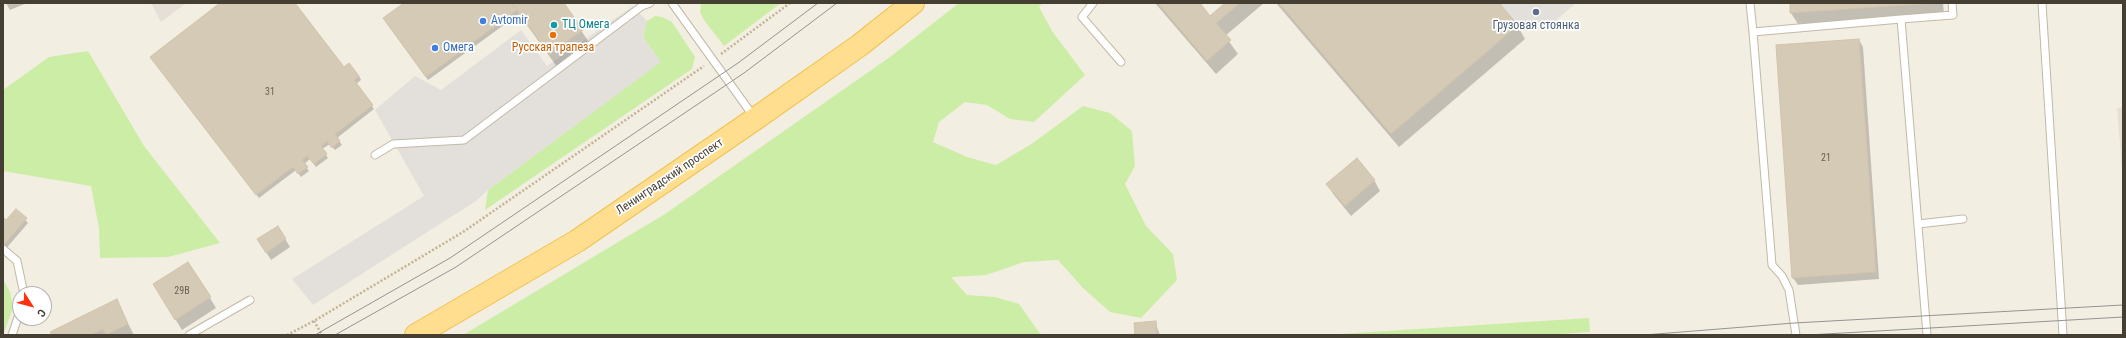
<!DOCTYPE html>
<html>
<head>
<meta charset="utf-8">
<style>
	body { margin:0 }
	#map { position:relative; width:2126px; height:338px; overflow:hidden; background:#f3eee2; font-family:"Roboto Condensed",sans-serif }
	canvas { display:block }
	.frame { position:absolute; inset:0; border:4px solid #453e32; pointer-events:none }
	.north { position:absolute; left:12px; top:286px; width:40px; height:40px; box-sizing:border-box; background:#fff; border:1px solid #b5b2ad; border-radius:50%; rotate:126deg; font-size:11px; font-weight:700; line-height:16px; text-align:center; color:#453e32 }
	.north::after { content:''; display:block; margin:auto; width:14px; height:18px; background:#ff320d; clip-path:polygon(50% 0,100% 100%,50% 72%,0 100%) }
</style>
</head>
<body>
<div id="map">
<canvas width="2126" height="338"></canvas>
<div class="frame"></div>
<div class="north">С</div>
</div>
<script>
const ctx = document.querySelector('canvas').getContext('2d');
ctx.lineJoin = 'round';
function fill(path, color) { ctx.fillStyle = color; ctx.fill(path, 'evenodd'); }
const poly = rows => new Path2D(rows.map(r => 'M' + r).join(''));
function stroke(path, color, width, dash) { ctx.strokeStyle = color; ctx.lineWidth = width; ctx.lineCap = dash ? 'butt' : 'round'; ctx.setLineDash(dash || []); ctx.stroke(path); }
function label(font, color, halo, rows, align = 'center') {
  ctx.font = font + ' "Roboto Condensed",sans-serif'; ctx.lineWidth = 3.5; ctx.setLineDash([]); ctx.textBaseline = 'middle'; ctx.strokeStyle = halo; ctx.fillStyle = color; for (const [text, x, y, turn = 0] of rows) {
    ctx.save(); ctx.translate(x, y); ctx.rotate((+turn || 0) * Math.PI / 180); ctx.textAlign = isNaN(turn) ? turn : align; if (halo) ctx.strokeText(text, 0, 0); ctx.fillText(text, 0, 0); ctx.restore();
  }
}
const industrial = poly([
	[151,3,186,3,161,22],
	[2123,107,2123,181,2117,108]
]);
const green = poly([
	[701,3,781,3,724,46,704,20,700,12],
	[959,3,1043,3,1039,7,1052,31,1085,75,1034,122,1010,119,987,105,965,102,939,122,933,142,967,157,996,165,1033,143,1083,106,1110,113,1132,131,1135,166,1125,184,1146,226,1173,254,1177,280,1141,318,1110,312,1083,288,1058,260,1024,262,986,275,951,277,967,295,995,297,1019,304,1041,335,463,335,665,214,890,57],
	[655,16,662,17,672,22,695,57,692,69,485,210,488,190,660,62,643,37,647,21],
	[88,51,144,146,220,243,168,257,100,258,99,228,91,186,3,171,3,90,49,57],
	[3,279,10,292,13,308,3,335],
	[1589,318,1590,332,1544,335,1324,335]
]);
const parking = poly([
	[1499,3,1576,3,1555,21,1518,25],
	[633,6,647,21,643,37,661,62,488,190,476,201,313,305,292,279,424,196,375,110,415,76,441,90,521,30,547,66]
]);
const shadow = poly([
	[6,3,27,3,10,10],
	[222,3,293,3,344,68,359,76,361,80,356,84,374,109,337,138,342,145,335,150,330,144,322,149,328,158,316,167,310,159,304,164,309,171,301,177,296,170,259,198,151,58],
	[405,3,563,3,592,47,560,71,519,14,428,80,386,22],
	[1155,3,1198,3,1210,17,1227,3,1264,3,1225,36,1238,54,1216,74],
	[1276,3,1498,3,1517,25,1525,39,1399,147],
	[1791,3,1943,3,1944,14,1798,24,1791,13],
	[1859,40,1863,47,1879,279,1798,285,1793,278],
	[1374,180,1380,191,1351,216,1334,195,1327,185],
	[16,210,28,223,3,252,3,218,6,221],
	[278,227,290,247,271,260,263,247],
	[161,296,210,298,216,308,182,330],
	[122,312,134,335,53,335],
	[1155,322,1160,335,1136,335]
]);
const building = poly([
	[220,3,295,3,344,67,349,63,359,76,354,80,373,105,335,134,340,141,332,148,327,141,321,146,327,154,314,164,307,156,302,160,308,167,298,174,293,167,256,195,150,57,220,3],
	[404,3,512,3,517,10,426,77,383,18,404,3],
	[512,3,564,3,583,30,549,54,512,3],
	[1158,3,1200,3,1210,16,1225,3,1240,3,1216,23,1231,40,1207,61,1158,3],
	[1279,3,1499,3,1518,25,1391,134,1279,3],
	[1790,3,1938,3,1790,13,1790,3],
	[1859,39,1876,272,1792,278,1776,45,1859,39],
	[1357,158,1375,180,1345,206,1326,184,1357,158],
	[16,209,27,218,3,246,3,217,6,220,16,209],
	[278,226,286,239,266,253,257,239,278,226],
	[188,262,211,297,175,320,153,284,188,262],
	[117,299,128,324,106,335,103,329,91,335,52,335,50,332,117,299],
	[1156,321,1157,335,1135,335,1134,323,1156,321]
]);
const path = poly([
	[721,54,790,3],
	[314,321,322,335],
	[287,335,314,321,463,232,704,66]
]);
const service = poly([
	[672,3,754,117],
	[1093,3,1082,17,1121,62],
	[1750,3,1753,32],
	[2042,3,2063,335],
	[1901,19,1953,15,1952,3],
	[375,155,393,144,464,140,642,6,650,3],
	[1918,224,1963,219],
	[3,249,17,261,24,294],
	[12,335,20,311],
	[189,335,250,300],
	[1796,335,1789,290,1782,276,1772,265,1753,32,1901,19,1927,335]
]);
const primary = poly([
	[416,335,577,241,755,119,860,45,913,3]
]);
const tram = poly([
	[315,335,450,258,738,63,818,3],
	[335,335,456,267,744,73,837,3],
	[1644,335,1794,323,2123,305],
	[1808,335,2123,317]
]);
const markers = [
	[1536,12,4,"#5c6f8a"],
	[483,21,4,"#3f7fe0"],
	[554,25,4,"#0f9aa8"],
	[553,35,4,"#e8710a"],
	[435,48,4,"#3f7fe0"]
];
const numberNames = [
	["31",270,92],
	["21",1826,158],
	["29В",182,291]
];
const shopNames = [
	["Avtomir",491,21],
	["Омега",443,48]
];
const cultureNames = [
	["ТЦ Омега",562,25]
];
const serviceNames = [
	["Грузовая стоянка",1536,26]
];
const foodNames = [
	["Русская трапеза",553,48]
];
const streetNames = [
	["Ленинградский проспект",670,177,-34]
];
fill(industrial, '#e5dfd7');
fill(green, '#cceda5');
fill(parking, '#e3e0db');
fill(shadow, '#0003');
fill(building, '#d5cab6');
stroke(building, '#d2c2a8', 1);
stroke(service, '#c2b9a6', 9);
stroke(primary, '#f1c252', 24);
stroke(path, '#c3b293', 2.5, [2, 2]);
stroke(service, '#fff', 7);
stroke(primary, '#ffdf8f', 22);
stroke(tram, '#939393', 1);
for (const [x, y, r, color] of markers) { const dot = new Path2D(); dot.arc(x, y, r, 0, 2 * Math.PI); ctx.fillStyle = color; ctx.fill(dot); stroke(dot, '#fff', 1.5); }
label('10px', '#696153', null, numberNames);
label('12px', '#366cbe', '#fff', shopNames, 'left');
label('12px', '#0d838f', '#fff', cultureNames, 'left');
label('12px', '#4e5e75', '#fff', serviceNames);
label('12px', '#c56008', '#fff', foodNames);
label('12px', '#453e32', '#fff', streetNames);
</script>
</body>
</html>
